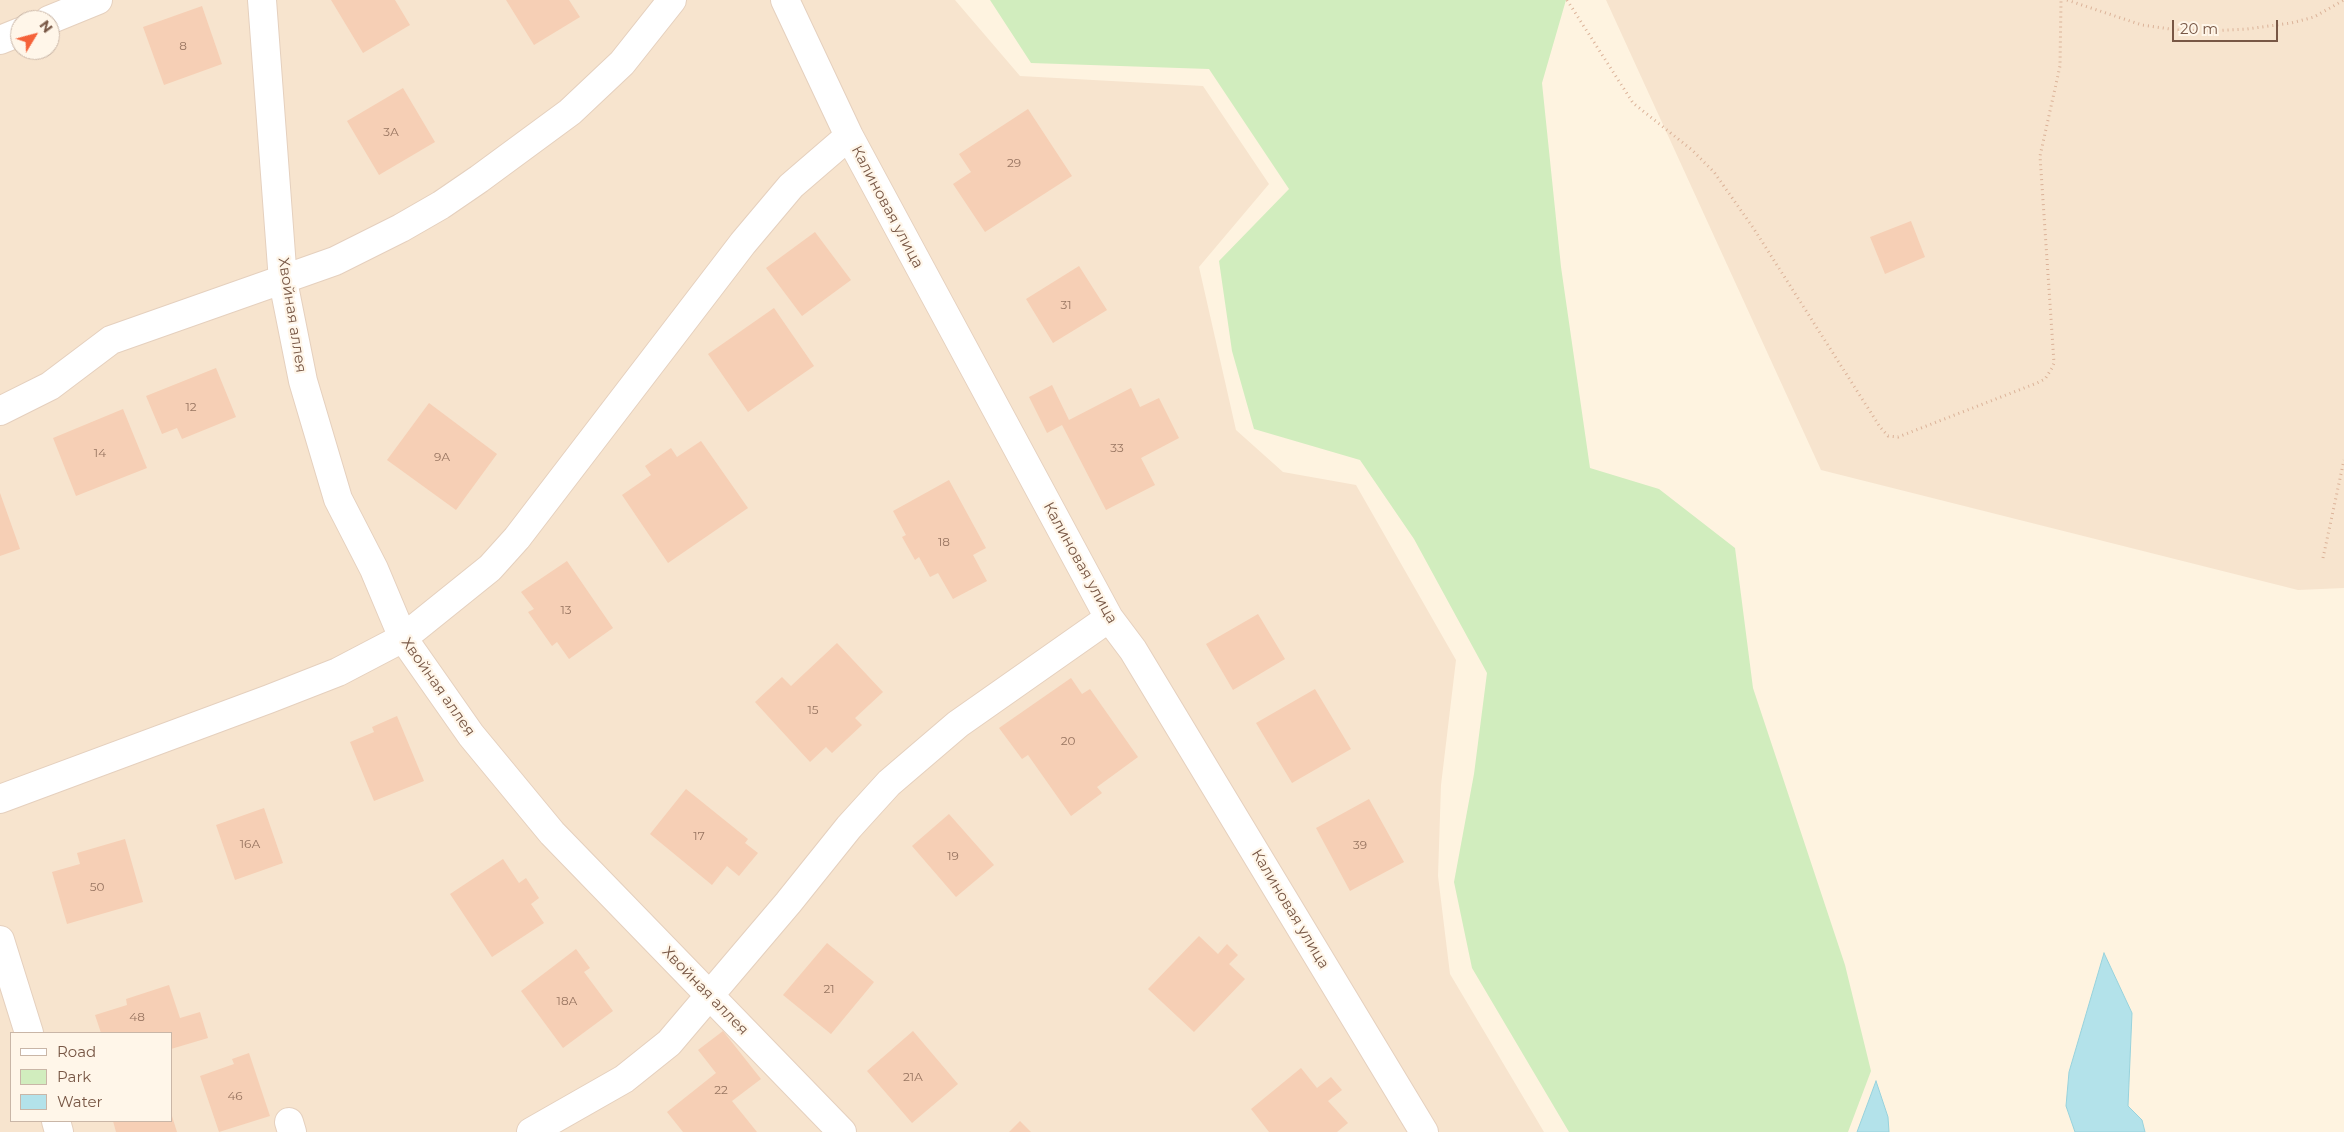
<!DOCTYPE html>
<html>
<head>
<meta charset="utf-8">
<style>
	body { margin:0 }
	#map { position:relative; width:2344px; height:1132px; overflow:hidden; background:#fef3e0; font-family:Montserrat,sans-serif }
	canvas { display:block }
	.legend { position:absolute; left:10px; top:1032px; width:162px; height:90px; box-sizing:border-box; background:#fff6e9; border:1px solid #c9b6a7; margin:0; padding:6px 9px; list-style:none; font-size:15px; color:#785745 }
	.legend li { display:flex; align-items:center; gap:10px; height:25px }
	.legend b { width:25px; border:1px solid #c9b6a7 }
	.north { position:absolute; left:10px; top:10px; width:50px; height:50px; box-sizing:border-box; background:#fff6e9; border:1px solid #c9b6a7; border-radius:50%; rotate:53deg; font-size:14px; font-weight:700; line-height:20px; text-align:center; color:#785745 }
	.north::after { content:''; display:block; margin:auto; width:18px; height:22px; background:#f56239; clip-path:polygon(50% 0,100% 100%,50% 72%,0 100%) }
	.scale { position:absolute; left:2172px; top:20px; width:106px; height:22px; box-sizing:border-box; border:2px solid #785745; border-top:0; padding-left:6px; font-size:15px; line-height:18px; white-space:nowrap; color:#785745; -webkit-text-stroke:4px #fff6e9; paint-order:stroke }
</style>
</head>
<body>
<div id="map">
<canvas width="2344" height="1132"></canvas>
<ul class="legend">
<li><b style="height:6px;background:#fff"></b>Road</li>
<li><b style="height:14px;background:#d1edbe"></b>Park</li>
<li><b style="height:14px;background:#b3e2ea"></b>Water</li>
</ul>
<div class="north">N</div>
<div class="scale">20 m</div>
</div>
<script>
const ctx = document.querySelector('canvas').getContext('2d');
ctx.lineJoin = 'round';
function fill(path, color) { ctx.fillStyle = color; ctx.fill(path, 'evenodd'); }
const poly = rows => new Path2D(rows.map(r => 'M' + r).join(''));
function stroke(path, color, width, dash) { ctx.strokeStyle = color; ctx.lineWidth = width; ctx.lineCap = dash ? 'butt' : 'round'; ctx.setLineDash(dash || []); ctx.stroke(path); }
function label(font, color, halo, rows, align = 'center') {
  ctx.font = font + ' Montserrat,sans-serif'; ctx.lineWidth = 4.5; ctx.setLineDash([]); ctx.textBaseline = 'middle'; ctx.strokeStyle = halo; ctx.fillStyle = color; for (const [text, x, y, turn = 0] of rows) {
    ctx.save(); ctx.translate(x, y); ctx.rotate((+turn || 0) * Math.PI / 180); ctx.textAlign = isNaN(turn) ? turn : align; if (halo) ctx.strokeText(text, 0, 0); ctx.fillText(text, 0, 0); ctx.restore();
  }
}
const residential = poly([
	[0,0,955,0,1020,76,1203,86,1269,184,1199,267,1236,430,1283,472,1356,485,1456,660,1441,785,1438,876,1450,974,1544,1132,0,1132],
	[20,20,50,20,50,50,20,50],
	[11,1033,171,1033,171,1121,11,1121],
	[1606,0,2344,0,2344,588,2298,590,1821,470]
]);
const green = poly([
	[990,0,1566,0,1542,83,1561,267,1590,468,1659,489,1735,548,1753,688,1845,965,1871,1071,1848,1132,1569,1132,1472,968,1454,882,1474,774,1487,673,1414,539,1360,460,1254,429,1232,351,1219,261,1289,189,1209,69,1031,63]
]);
const water = poly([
	[2104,953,2132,1013,2128,1106,2142,1120,2145,1132,2075,1132,2066,1106,2069,1072,2104,953],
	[1876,1081,1888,1117,1889,1132,1857,1132,1876,1081]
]);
const building = poly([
	[331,0,395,0,410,25,363,53],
	[506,0,569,0,580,17,534,45],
	[202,6,222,64,164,85,143,27],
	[403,88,435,142,379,175,347,121],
	[1028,109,1072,176,985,232,953,184,971,172,959,154],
	[1911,221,1925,257,1885,274,1870,237],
	[815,232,851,280,802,316,766,268],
	[1079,266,1107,310,1053,343,1026,299],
	[774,308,814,366,748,412,708,354],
	[216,368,236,417,182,439,177,428,162,434,146,396],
	[1052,385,1069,420,1131,388,1140,407,1159,398,1179,438,1141,458,1155,485,1106,510,1062,425,1047,433,1029,397],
	[429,403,497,454,456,510,387,460],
	[123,409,147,468,76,496,53,438],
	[701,441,748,508,668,563,622,495,651,475,645,466,671,448,677,457],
	[949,480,986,548,973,555,987,581,953,599,938,573,930,577,919,557,915,560,902,537,906,535,893,511],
	[0,493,20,549,0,556],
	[567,561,613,628,569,659,557,642,552,646,528,612,534,609,521,592],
	[1258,614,1285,659,1233,690,1206,644],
	[837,643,883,692,855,718,862,725,832,753,826,747,810,762,755,702,782,677,791,686],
	[1071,678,1082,694,1090,689,1138,757,1097,787,1102,793,1071,816,1028,755,1022,759,999,728],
	[1315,689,1351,749,1292,783,1256,723],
	[397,716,424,781,374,801,350,742,374,732,372,727],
	[686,789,748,839,745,843,758,853,739,876,727,866,712,885,650,834],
	[1369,799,1404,862,1350,891,1316,828],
	[264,808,283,863,235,880,216,825],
	[949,814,994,865,956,897,912,846],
	[125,839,143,902,67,924,52,872,80,864,77,853],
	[503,859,519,883,526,878,539,898,531,904,544,923,492,957,450,894],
	[1199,936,1218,954,1227,944,1238,955,1229,964,1245,979,1194,1032,1148,989],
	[827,943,874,982,831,1034,783,995],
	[576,949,590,968,584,972,613,1011,563,1048,521,991],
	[169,985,180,1018,200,1012,208,1038,171,1049,171,1033,101,1033,95,1015,127,1005,126,999],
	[723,1031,761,1079,732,1101,757,1132,683,1132,667,1112,716,1073,698,1050],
	[913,1031,958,1084,912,1123,867,1071],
	[249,1053,270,1116,219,1132,200,1076,234,1064,232,1059],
	[1301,1068,1317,1088,1331,1077,1342,1090,1328,1101,1348,1123,1337,1132,1269,1132,1251,1109],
	[171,1113,177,1132,116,1132,113,1121,171,1121],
	[1020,1121,1031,1132,1009,1132]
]);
const path = poly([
	[1567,0,1633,103,1692,150,1714,172,1754,229,1880,427,1888,436,1898,437,2037,383,2045,379,2052,368,2054,363,2040,156,2060,66,2061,0],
	[2067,0,2142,25,2177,30,2206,31,2247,29,2291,23,2314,17,2344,0],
	[2323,558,2344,460]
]);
const minor = poly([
	[262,0,283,281,303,381,338,499,374,569,403,638,471,735,552,833,842,1132],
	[785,0,849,136,1109,618,1133,650,1424,1132],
	[49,20,98,0],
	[0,40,20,32],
	[0,411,50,386,111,340,335,261,401,228,441,205,479,179,570,112,622,63,672,0],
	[0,799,269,699,338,672,403,638,490,568,517,538,743,243,791,186,849,136],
	[0,940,29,1033],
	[56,1121,59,1132],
	[289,1122,292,1132],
	[531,1132,624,1079,669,1043,788,903,849,827,889,783,958,724,1109,618]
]);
const numberNames = [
	["8",183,46],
	["3А",391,132],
	["29",1014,163],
	["31",1066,305],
	["12",191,407],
	["33",1117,448],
	["14",100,453],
	["9А",442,457],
	["18",944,542],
	["13",566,610],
	["15",813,710],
	["20",1068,741],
	["17",699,836],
	["16А",250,844],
	["39",1360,845],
	["19",953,856],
	["50",97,887],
	["21",829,989],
	["18А",567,1001],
	["48",137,1017],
	["21А",913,1077],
	["22",721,1090],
	["46",235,1096]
];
const streetNames = [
	["Калиновая улица",887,207,62],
	["Хвойная аллея",292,315,81],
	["Калиновая улица",1080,563,61],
	["Хвойная аллея",438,687,55],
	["Калиновая улица",1290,909,59],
	["Хвойная аллея",705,991,46]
];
fill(residential, '#f7e4ce');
fill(green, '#d1edbe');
fill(water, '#b3e2ea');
stroke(water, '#98d2dc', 1);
fill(building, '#f6cfb5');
stroke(minor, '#e5d0be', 30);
stroke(path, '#dbb298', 3, [1, 4]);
stroke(minor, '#fff', 28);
label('12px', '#987561', null, numberNames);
label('15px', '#785745', '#fff6e9', streetNames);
</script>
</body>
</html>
